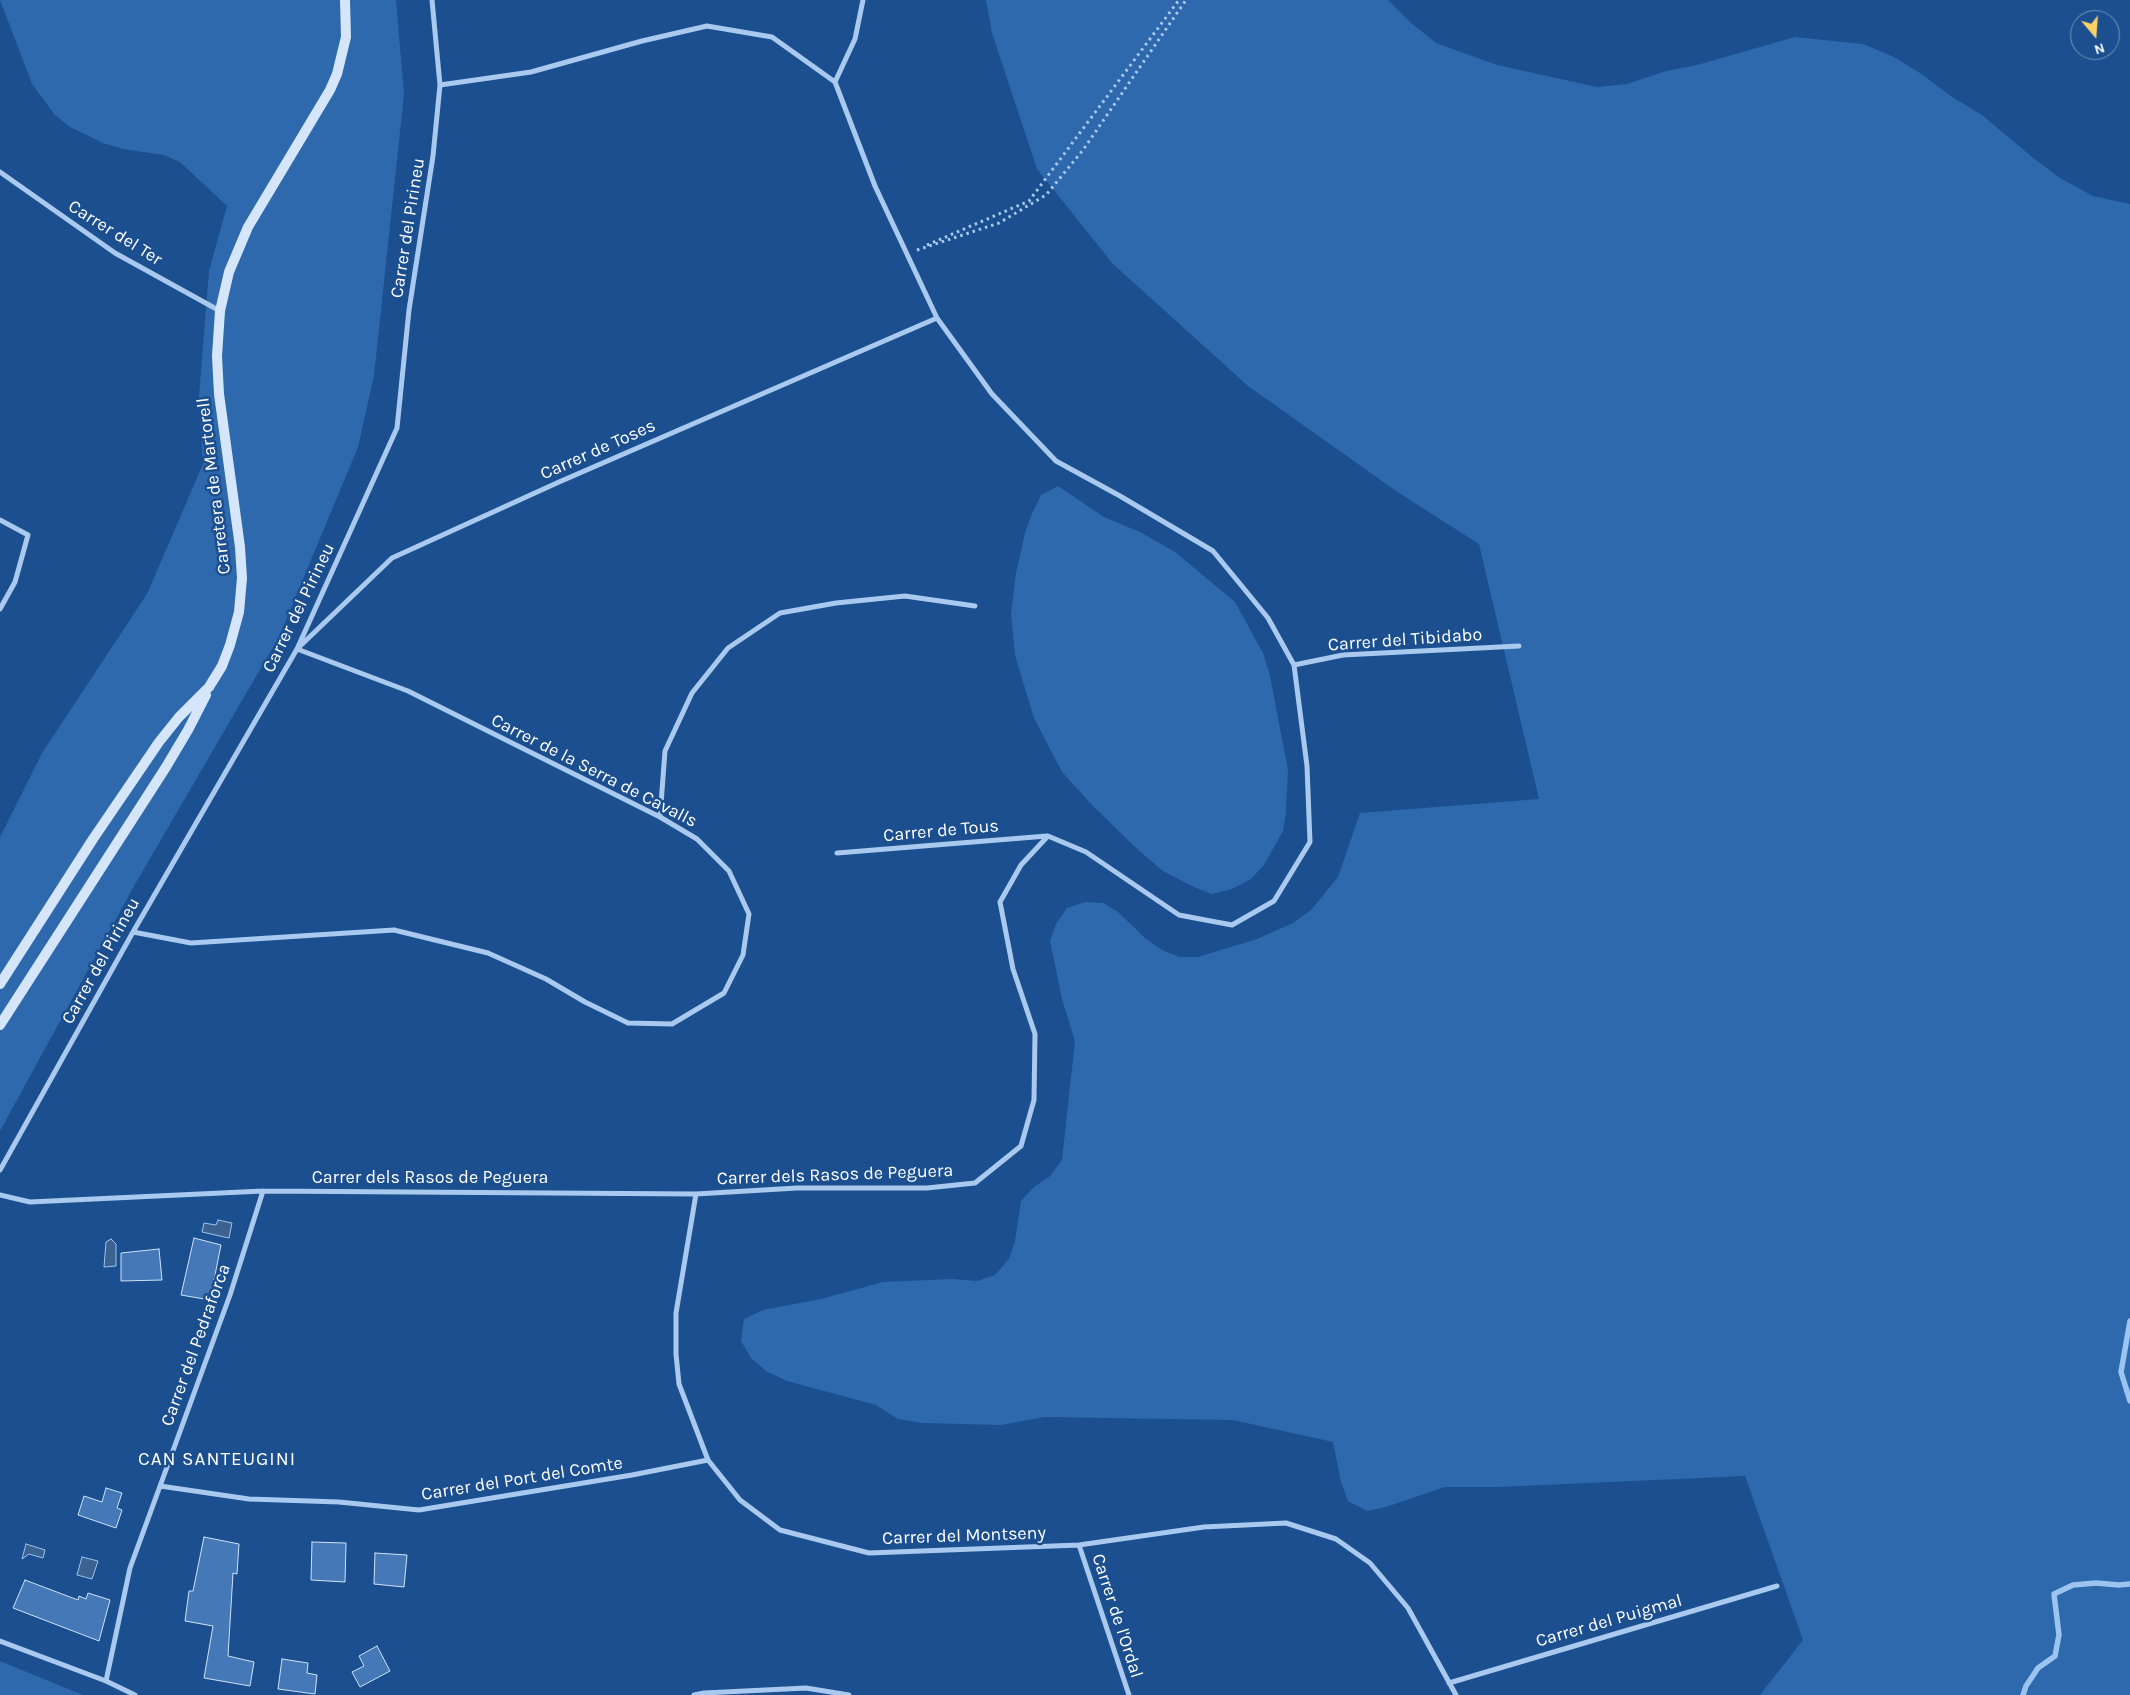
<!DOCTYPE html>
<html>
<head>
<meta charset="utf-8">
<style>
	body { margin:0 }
	#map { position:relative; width:2130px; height:1695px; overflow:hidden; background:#1b4f8f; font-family:Karla,sans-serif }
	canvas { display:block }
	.north { position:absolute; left:2070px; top:10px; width:50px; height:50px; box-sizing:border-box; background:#1b4f8f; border:1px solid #7695bc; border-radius:50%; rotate:162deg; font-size:14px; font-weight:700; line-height:20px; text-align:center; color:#fff }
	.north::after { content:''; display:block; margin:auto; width:18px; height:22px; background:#ffd166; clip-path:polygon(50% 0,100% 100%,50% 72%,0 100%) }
</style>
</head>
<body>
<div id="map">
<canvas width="2130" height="1695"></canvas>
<div class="north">N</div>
</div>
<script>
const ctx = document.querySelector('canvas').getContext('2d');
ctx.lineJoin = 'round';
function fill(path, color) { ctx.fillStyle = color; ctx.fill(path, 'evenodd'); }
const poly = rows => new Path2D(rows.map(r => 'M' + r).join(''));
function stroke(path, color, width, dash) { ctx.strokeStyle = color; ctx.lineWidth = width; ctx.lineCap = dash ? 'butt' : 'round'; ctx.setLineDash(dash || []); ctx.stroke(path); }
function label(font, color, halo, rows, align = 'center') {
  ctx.font = font + ' Karla,sans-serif'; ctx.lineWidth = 5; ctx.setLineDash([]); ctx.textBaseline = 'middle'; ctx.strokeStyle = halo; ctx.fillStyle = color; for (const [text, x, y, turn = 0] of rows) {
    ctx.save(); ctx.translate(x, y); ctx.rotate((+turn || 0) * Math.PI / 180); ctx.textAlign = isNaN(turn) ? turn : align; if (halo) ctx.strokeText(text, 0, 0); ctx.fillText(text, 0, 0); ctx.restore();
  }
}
const green = poly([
	[0,0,396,0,404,94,374,376,358,447,279,637,134,886,0,1131,0,837,42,753,147,594,203,464,199,396,209,271,227,206,180,162,164,155,123,149,103,143,70,127,55,115,32,84],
	[986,0,1388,0,1410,22,1436,43,1497,65,1597,87,1627,84,1666,71,1697,65,1795,37,1863,44,1894,57,1923,75,1952,97,1982,115,2032,157,2060,178,2093,196,2130,204,2130,1695,1760,1695,1803,1640,1745,1476,1498,1487,1445,1487,1386,1507,1367,1511,1348,1501,1341,1482,1333,1442,1233,1420,1044,1417,1002,1425,922,1423,898,1419,876,1405,787,1381,766,1371,751,1358,741,1341,744,1319,763,1310,821,1299,883,1282,952,1279,977,1281,995,1275,1009,1259,1015,1241,1021,1201,1034,1187,1050,1176,1062,1160,1075,1041,1062,999,1050,941,1056,924,1067,908,1085,902,1103,903,1118,912,1146,939,1162,950,1179,957,1198,957,1257,939,1293,923,1311,910,1338,877,1360,813,1539,799,1479,544,1399,493,1248,386,1113,264,1037,169,992,33],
	[1058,486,1104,517,1140,532,1175,552,1235,602,1263,653,1270,676,1288,770,1286,812,1283,831,1264,865,1251,879,1232,889,1212,894,1194,887,1163,871,1135,847,1092,805,1062,772,1034,718,1015,655,1011,614,1016,573,1025,533,1032,514,1041,495],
	[0,1661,83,1695,0,1695]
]);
const water = poly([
	[218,1220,232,1223,229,1238,202,1232,204,1223,216,1225,218,1220],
	[111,1239,116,1244,116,1266,104,1267,106,1242,111,1239],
	[26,1544,45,1550,43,1558,29,1554,22,1559,26,1544],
	[82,1557,98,1561,92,1579,77,1575,82,1557]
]);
const stream = poly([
	[2130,1321,2121,1372,2130,1401],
	[2023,1695,2026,1686,2038,1668,2055,1656,2059,1635,2054,1594,2073,1585,2096,1583,2119,1585,2130,1584]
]);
const building = poly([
	[194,1238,221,1245,210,1300,181,1295,194,1238],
	[159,1249,162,1280,121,1281,121,1253,159,1249],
	[106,1488,122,1493,117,1508,122,1510,116,1528,78,1515,84,1496,102,1502,106,1488],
	[204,1537,239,1544,237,1574,233,1573,228,1656,254,1662,250,1686,204,1678,213,1626,185,1621,189,1591,193,1591,204,1537],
	[312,1542,346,1543,345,1582,311,1580,312,1542],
	[375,1553,407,1555,404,1587,374,1584,375,1553],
	[25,1580,78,1600,79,1596,86,1599,88,1593,110,1600,99,1641,13,1608,25,1580],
	[377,1646,390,1671,360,1687,352,1672,364,1666,359,1656,377,1646],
	[282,1659,308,1663,307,1673,317,1675,315,1694,278,1689,282,1659]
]);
const path = poly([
	[927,245,1029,201,1179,0],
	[917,250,999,223,1046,195,1083,150,1186,0]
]);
const minor = poly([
	[835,82,855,39,863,0],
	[0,172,115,253,220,311],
	[0,520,28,535,15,582,0,609],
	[1294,665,1343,655,1519,646],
	[660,817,665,751,692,693,728,648,780,613,836,603,905,596,975,606],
	[837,853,1047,836],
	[133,932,191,943,394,930,488,953,546,979,585,1002,628,1023,672,1024,724,993,743,955,749,914,729,871,697,839,660,817,408,691,297,649,392,558,559,482,937,318],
	[0,1170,133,932,297,649,397,428,409,310,433,156,440,85,432,0],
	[696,1194,676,1313,676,1354,679,1384,708,1460,740,1500,780,1530,869,1553,1079,1545,1204,1527,1286,1523,1336,1539,1370,1563,1408,1608,1456,1695],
	[0,1195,30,1202,263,1191,696,1194,797,1188,927,1188,975,1183,1021,1146,1034,1100,1035,1034,1013,969,1000,902,1021,865,1048,836,1086,852,1179,915,1232,925,1274,901,1310,842,1307,766,1294,665,1268,618,1213,551,1120,496,1056,461,992,394,937,318,875,186,835,82,772,37,707,26,642,41,531,72,440,85],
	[160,1486,249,1499,339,1502,419,1510,632,1475,708,1460],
	[1079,1545,1129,1695],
	[0,1641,106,1681,135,1695],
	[106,1681,130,1568,230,1295,263,1191],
	[1449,1683,1777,1586],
	[694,1695,704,1693,806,1688,849,1695]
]);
const secondary = poly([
	[0,984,93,839,159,742,179,717,209,687,222,666,230,645,239,612,242,578,240,547,219,394,217,356,220,311,229,272,248,227,330,90,337,74,346,37,345,0],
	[0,1025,166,767,188,730,206,695]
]);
const streetNames = [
	["Carrer del Pirineu",408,228,-81],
	["Carrer del Ter",115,233,32],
	["Carrer de Toses",598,450,-24],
	["Carretera de Martorell",214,486,-97],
	["Carrer del Pirineu",299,608,-64],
	["Carrer del Tibidabo",1405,640,-4],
	["Carrer de la Serra de Cavalls",594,771,27],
	["Carrer de Tous",941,831,-5],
	["Carrer del Pirineu",101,961,-61],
	["Carrer dels Rasos de Peguera",835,1175,-2],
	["Carrer dels Rasos de Peguera",430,1178],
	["Carrer del Pedraforca",196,1345,-70],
	["Carrer del Port del Comte",522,1479,-9],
	["Carrer del Montseny",964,1536,-2],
	["Carrer de l'Ordal",1117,1616,72],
	["Carrer del Puigmal",1609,1621,-16]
];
const neighbourhoodNames = [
	["CAN SANTEUGINI",217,1460]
];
fill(green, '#2e69ad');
fill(water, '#3c6290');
stroke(water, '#9cc4f0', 1);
stroke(stream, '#9cc4f0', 5.5);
fill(building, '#4478b7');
stroke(building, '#cfe3fa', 1);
stroke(path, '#a9c9ee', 3, [2.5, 4]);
stroke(minor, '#a9c9ee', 5);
stroke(secondary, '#d6e6fa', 10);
label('18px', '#fff', '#1b4f8f', streetNames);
ctx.letterSpacing = '1px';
label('19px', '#fff', '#1b4f8f', neighbourhoodNames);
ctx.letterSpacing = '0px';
</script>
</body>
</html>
